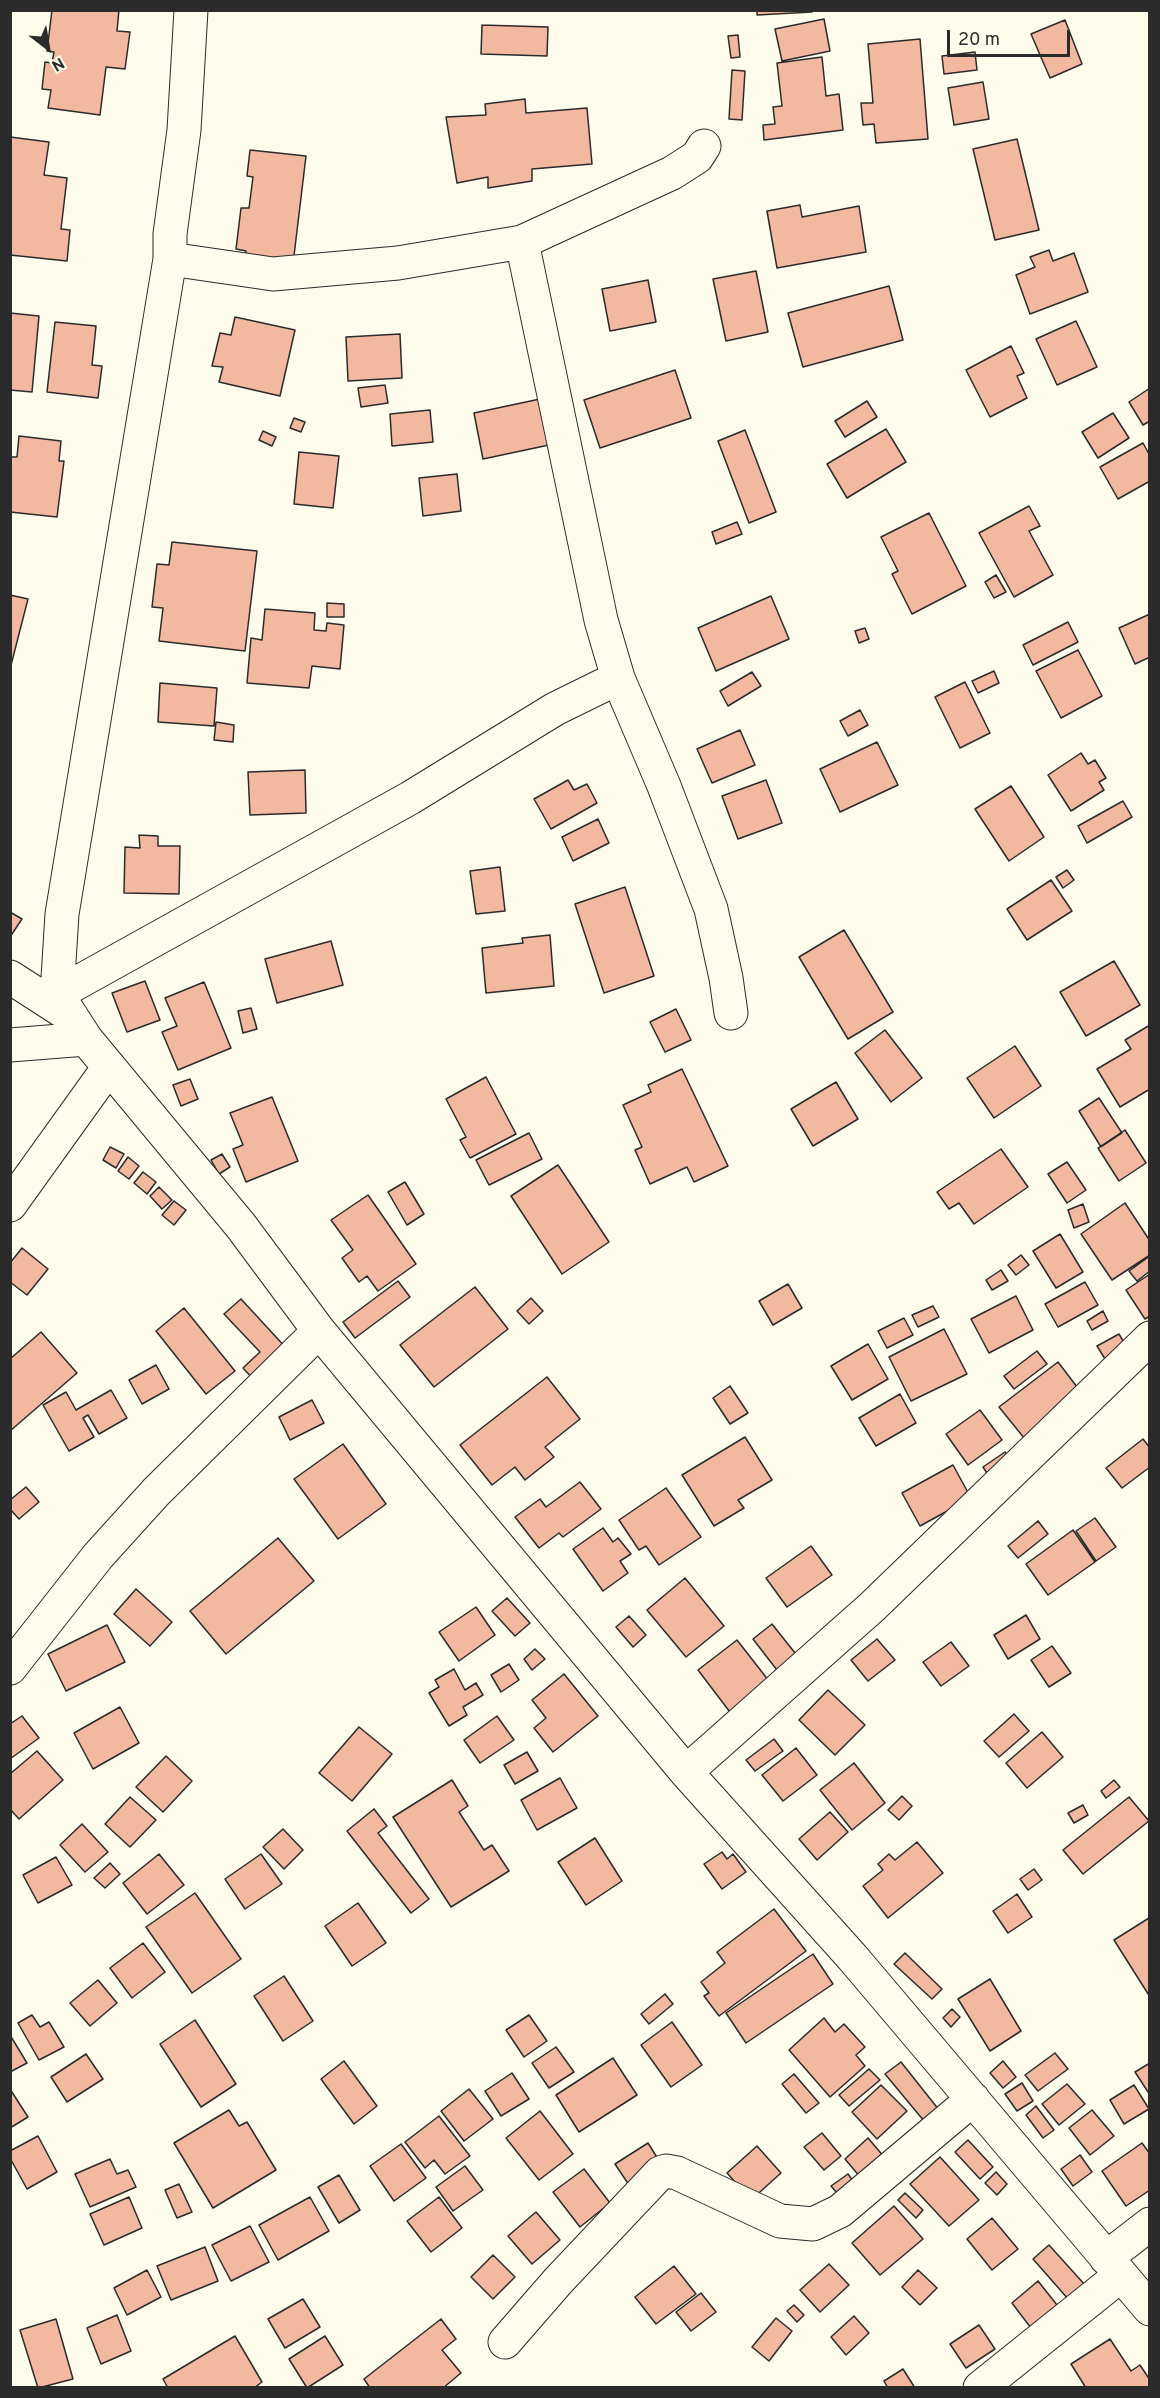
<!DOCTYPE html>
<html>
<head>
<meta charset="utf-8">
<style>
	body { margin:0 }
	#map { position:relative; width:1160px; height:2398px; overflow:hidden; background:#fdfbea; font-family:Overpass,sans-serif }
	canvas { display:block }
	.frame { position:absolute; inset:0; border:12px solid #2b2b2b; pointer-events:none }
	.north { position:absolute; left:18px; top:18px; width:60px; height:60px; -webkit-text-stroke:4px #fdfbea; paint-order:stroke; rotate:149deg; font-size:16px; font-weight:700; line-height:24px; text-align:center; color:#2b2b2b }
	.north::after { content:''; display:block; margin:auto; width:21px; height:27px; background:#2b2b2b; clip-path:polygon(50% 0,100% 100%,50% 72%,0 100%) }
	.scale { position:absolute; left:947px; top:30px; width:123px; height:27px; box-sizing:border-box; border:3px solid #2b2b2b; border-top:0; padding-left:8px; font-size:18px; line-height:21px; white-space:nowrap; color:#2b2b2b; -webkit-text-stroke:4px #fdfbea; paint-order:stroke }
</style>
</head>
<body>
<div id="map">
<canvas width="1160" height="2398"></canvas>
<div class="frame"></div>
<div class="north">N</div>
<div class="scale">20 m</div>
</div>
<script>
const ctx = document.querySelector('canvas').getContext('2d');
ctx.lineJoin = 'round';
function fill(path, color) { ctx.fillStyle = color; ctx.fill(path, 'evenodd'); }
const poly = rows => new Path2D(rows.map(r => 'M' + r).join(''));
function stroke(path, color, width, dash) { ctx.strokeStyle = color; ctx.lineWidth = width; ctx.lineCap = dash ? 'butt' : 'round'; ctx.setLineDash(dash || []); ctx.stroke(path); }
const building = poly([
	[52,10,119,10,117,31,130,32,125,69,106,67,100,115,48,108,51,90,42,89,45,62,52,63,54,52,47,51,52,10],
	[757,10,812,10,812,12,757,15,757,10],
	[824,19,830,51,782,61,775,29,824,19],
	[1065,20,1082,64,1050,78,1031,34,1065,20],
	[482,25,548,27,547,56,481,54,482,25],
	[738,35,740,57,731,58,728,36,738,35],
	[920,39,928,139,876,143,874,124,863,125,861,103,873,103,868,44,920,39],
	[975,52,977,70,944,74,942,56,975,52],
	[822,57,826,96,839,94,843,130,764,140,763,125,775,124,773,107,782,106,777,63,822,57],
	[732,70,745,71,742,120,729,119,732,70],
	[983,82,989,119,954,125,948,88,983,82],
	[525,99,526,113,587,108,592,164,532,169,532,181,488,188,488,177,457,183,446,117,486,115,485,104,525,99],
	[10,137,49,142,44,175,67,178,61,229,70,230,67,261,10,255,10,137],
	[1017,139,1039,230,995,240,973,149,1017,139],
	[250,150,306,156,293,264,245,259,246,251,236,249,241,208,249,208,253,177,247,176,250,150],
	[800,205,802,217,859,206,866,252,777,268,767,211,800,205],
	[1049,250,1053,261,1074,253,1088,292,1030,314,1016,275,1035,267,1030,257,1049,250],
	[756,271,768,332,726,341,713,279,756,271],
	[648,280,656,322,610,331,602,289,648,280],
	[889,286,903,340,803,367,788,313,889,286],
	[10,313,39,316,32,392,10,390,10,313],
	[235,317,295,330,280,396,219,382,223,367,212,366,220,333,231,335,235,317],
	[1076,321,1097,367,1057,385,1036,339,1076,321],
	[55,322,96,326,92,365,102,366,98,398,47,392,55,322],
	[400,334,402,378,348,381,346,337,400,334],
	[1011,346,1024,373,1017,376,1027,398,990,417,966,370,1011,346],
	[675,370,691,418,600,448,584,400,675,370],
	[385,385,388,403,361,407,358,388,385,385],
	[1150,388,1150,421,1143,425,1129,402,1150,388],
	[540,399,549,445,483,459,474,413,540,399],
	[867,401,877,417,845,437,835,421,867,401],
	[430,410,433,442,392,446,390,414,430,410],
	[1113,413,1129,438,1098,458,1082,432,1113,413],
	[294,418,305,422,301,432,290,428,294,418],
	[886,429,906,462,847,498,827,464,886,429],
	[745,430,776,512,749,523,718,441,745,430],
	[263,431,276,437,272,446,259,440,263,431],
	[19,436,61,441,59,461,64,461,57,517,10,512,10,457,17,457,19,436],
	[1143,443,1150,456,1150,481,1118,499,1100,467,1143,443],
	[299,452,339,456,333,508,294,504,299,452],
	[457,474,461,511,423,516,419,478,457,474],
	[1029,506,1040,526,1029,531,1053,575,1014,597,979,533,1029,506],
	[929,513,966,586,912,614,892,574,898,571,881,537,929,513],
	[737,522,742,534,716,544,712,532,737,522],
	[172,542,257,551,245,651,159,641,163,608,152,607,157,564,169,565,172,542],
	[996,575,1006,592,994,598,985,582,996,575],
	[10,595,28,599,10,669,10,595],
	[771,596,789,639,716,671,698,628,771,596],
	[327,603,344,604,344,617,327,617,327,603],
	[265,609,315,613,314,630,326,631,327,623,344,625,340,669,312,666,309,688,247,683,251,638,262,640,265,609],
	[1150,614,1150,657,1135,664,1119,628,1150,614],
	[1068,622,1078,642,1033,665,1023,645,1068,622],
	[865,628,869,639,859,643,855,631,865,628],
	[1078,650,1102,696,1061,718,1036,671,1078,650],
	[994,671,999,683,978,693,972,681,994,671],
	[752,672,761,686,728,706,720,691,752,672],
	[965,682,990,733,960,748,935,697,965,682],
	[160,683,217,688,214,726,158,722,160,683],
	[860,710,868,725,848,736,840,721,860,710],
	[216,722,234,725,233,742,214,740,216,722],
	[740,730,755,765,712,783,697,749,740,730],
	[877,742,898,785,840,812,820,769,877,742],
	[1081,753,1088,764,1095,760,1106,778,1099,782,1104,790,1071,811,1048,775,1081,753],
	[305,770,306,813,250,815,248,772,305,770],
	[568,780,574,790,587,784,597,803,551,829,534,799,568,780],
	[766,780,782,823,738,839,722,796,766,780],
	[1011,786,1044,837,1009,861,975,809,1011,786],
	[1123,801,1132,817,1087,843,1078,826,1123,801],
	[598,819,609,843,573,861,562,837,598,819],
	[139,835,158,836,158,846,180,846,179,894,124,893,125,847,140,848,139,835],
	[500,867,505,911,476,914,470,871,500,867],
	[1067,870,1074,880,1063,888,1056,877,1067,870],
	[1051,880,1072,911,1027,940,1007,909,1051,880],
	[625,887,654,976,604,993,575,904,625,887],
	[10,912,22,919,10,937,10,912],
	[844,930,893,1012,848,1039,799,957,844,930],
	[550,935,554,986,486,993,482,948,523,943,522,938,550,935],
	[331,941,343,985,277,1003,265,959,331,941],
	[1114,961,1140,1005,1086,1036,1060,992,1114,961],
	[145,981,160,1020,127,1032,112,993,145,981],
	[204,982,231,1048,178,1070,162,1032,177,1026,165,998,204,982],
	[251,1008,257,1029,243,1033,238,1011,251,1008],
	[676,1009,691,1040,665,1052,650,1022,676,1009],
	[1150,1025,1150,1089,1120,1107,1097,1069,1131,1049,1125,1040,1150,1025],
	[885,1030,922,1078,891,1102,855,1053,885,1030],
	[1015,1046,1041,1086,994,1118,967,1078,1015,1046],
	[682,1069,728,1166,694,1182,687,1167,650,1184,635,1150,642,1147,623,1105,651,1092,648,1085,682,1069],
	[486,1077,516,1134,470,1158,460,1140,466,1137,446,1099,486,1077],
	[190,1079,198,1099,181,1106,173,1085,190,1079],
	[836,1082,858,1119,813,1146,791,1109,836,1082],
	[272,1097,298,1161,246,1182,233,1149,243,1145,230,1113,272,1097],
	[1099,1098,1122,1133,1101,1147,1079,1111,1099,1098],
	[1125,1130,1146,1163,1119,1181,1098,1148,1125,1130],
	[529,1133,542,1159,489,1185,476,1160,529,1133],
	[110,1147,124,1154,116,1168,103,1160,110,1147],
	[1001,1149,1028,1187,974,1224,959,1203,949,1209,937,1192,1001,1149],
	[222,1154,230,1167,219,1174,211,1160,222,1154],
	[128,1157,139,1166,129,1179,118,1171,128,1157],
	[1067,1162,1086,1190,1067,1203,1048,1174,1067,1162],
	[558,1165,609,1242,562,1274,511,1196,558,1165],
	[143,1172,156,1182,147,1194,134,1183,143,1172],
	[405,1182,424,1214,407,1225,388,1192,405,1182],
	[159,1187,172,1200,162,1209,150,1196,159,1187],
	[368,1195,416,1264,378,1291,367,1276,359,1282,342,1258,353,1250,331,1220,368,1195],
	[174,1201,186,1210,174,1225,162,1215,174,1201],
	[1125,1203,1150,1241,1150,1255,1112,1280,1081,1234,1125,1203],
	[1083,1204,1089,1222,1074,1228,1068,1210,1083,1204],
	[1060,1234,1083,1272,1056,1288,1033,1251,1060,1234],
	[22,1248,48,1269,27,1295,10,1282,10,1263,22,1248],
	[1021,1255,1029,1265,1016,1275,1008,1265,1021,1255],
	[1150,1256,1150,1271,1137,1281,1129,1271,1150,1256],
	[1001,1270,1008,1281,992,1290,986,1280,1001,1270],
	[1150,1274,1150,1316,1145,1319,1126,1290,1150,1274],
	[398,1281,410,1297,355,1338,343,1322,398,1281],
	[1085,1282,1098,1305,1058,1327,1045,1304,1085,1282],
	[788,1284,802,1308,773,1325,759,1301,788,1284],
	[475,1287,508,1329,434,1387,400,1345,475,1287],
	[1016,1296,1033,1330,989,1353,971,1319,1016,1296],
	[531,1298,543,1311,529,1324,517,1311,531,1298],
	[241,1299,288,1350,255,1381,243,1368,260,1352,224,1314,241,1299],
	[933,1306,939,1317,918,1327,912,1315,933,1306],
	[184,1308,235,1371,206,1394,156,1331,184,1308],
	[1103,1311,1108,1321,1092,1330,1087,1321,1103,1311],
	[904,1318,913,1335,887,1348,878,1331,904,1318],
	[944,1329,967,1374,911,1401,889,1357,944,1329],
	[41,1332,77,1373,10,1431,10,1359,41,1332],
	[1119,1334,1126,1346,1105,1359,1097,1346,1119,1334],
	[868,1344,888,1379,852,1400,831,1366,868,1344],
	[1037,1351,1047,1364,1014,1389,1004,1376,1037,1351],
	[1058,1362,1087,1400,1029,1444,999,1407,1058,1362],
	[156,1365,169,1389,142,1404,129,1380,156,1365],
	[547,1377,580,1419,545,1447,554,1457,525,1480,515,1467,492,1485,460,1445,547,1377],
	[730,1386,748,1413,730,1424,713,1398,730,1386],
	[111,1390,127,1418,99,1434,88,1415,83,1418,94,1437,69,1451,43,1405,66,1392,76,1410,111,1390],
	[900,1394,916,1423,876,1446,859,1418,900,1394],
	[312,1400,324,1423,290,1440,279,1417,312,1400],
	[980,1410,1002,1440,968,1465,946,1434,980,1410],
	[745,1437,772,1480,738,1500,744,1508,714,1526,682,1475,745,1437],
	[1143,1439,1150,1448,1150,1467,1122,1488,1106,1468,1143,1439],
	[343,1444,386,1504,338,1539,294,1479,343,1444],
	[1005,1452,1012,1462,990,1478,983,1467,1005,1452],
	[953,1465,971,1498,920,1526,902,1493,953,1465],
	[580,1482,601,1509,563,1537,559,1533,539,1548,515,1517,540,1499,546,1507,580,1482],
	[26,1487,39,1502,19,1519,10,1509,10,1500,26,1487],
	[666,1488,701,1537,659,1565,646,1546,639,1550,619,1520,666,1488],
	[1095,1518,1116,1547,1096,1561,1076,1531,1095,1518],
	[1038,1521,1048,1534,1018,1558,1008,1546,1038,1521],
	[603,1528,613,1542,618,1538,631,1554,620,1561,628,1573,603,1591,573,1549,603,1528],
	[1073,1530,1095,1562,1048,1595,1026,1564,1073,1530],
	[278,1538,314,1581,226,1654,190,1611,278,1538],
	[811,1546,832,1575,787,1607,766,1578,811,1546],
	[685,1578,724,1626,686,1657,647,1610,685,1578],
	[136,1589,172,1622,150,1646,114,1614,136,1589],
	[507,1598,530,1623,515,1636,492,1611,507,1598],
	[476,1607,495,1635,459,1661,439,1632,476,1607],
	[1026,1615,1040,1639,1008,1659,994,1635,1026,1615],
	[629,1616,646,1635,633,1647,616,1627,629,1616],
	[772,1624,799,1658,780,1674,753,1639,772,1624],
	[107,1625,125,1662,66,1691,48,1654,107,1625],
	[877,1639,895,1660,868,1681,851,1660,877,1639],
	[737,1640,776,1690,736,1720,698,1670,737,1640],
	[951,1642,969,1666,941,1686,923,1662,951,1642],
	[1052,1646,1071,1673,1049,1687,1031,1660,1052,1646],
	[535,1649,545,1659,532,1670,524,1659,535,1649],
	[509,1664,519,1680,501,1692,491,1675,509,1664],
	[454,1669,465,1690,476,1683,483,1695,463,1707,467,1715,449,1726,429,1693,439,1687,435,1680,454,1669],
	[564,1674,598,1716,553,1752,534,1728,546,1718,532,1700,564,1674],
	[828,1690,865,1725,835,1755,799,1720,828,1690],
	[120,1707,139,1743,93,1769,74,1733,120,1707],
	[1014,1714,1029,1731,999,1757,984,1741,1014,1714],
	[22,1716,39,1738,10,1759,10,1724,22,1716],
	[497,1716,514,1740,480,1763,464,1740,497,1716],
	[359,1727,392,1754,352,1801,319,1773,359,1727],
	[1042,1732,1063,1757,1027,1788,1006,1763,1042,1732],
	[774,1739,783,1751,755,1771,746,1760,774,1739],
	[796,1748,817,1775,783,1801,762,1775,796,1748],
	[37,1751,63,1780,19,1819,10,1809,10,1774,37,1751],
	[527,1752,538,1771,515,1784,504,1765,527,1752],
	[166,1756,192,1781,163,1812,136,1787,166,1756],
	[854,1763,885,1803,852,1830,820,1790,854,1763],
	[560,1778,577,1808,537,1830,521,1800,560,1778],
	[452,1780,468,1806,459,1812,484,1850,492,1845,509,1871,451,1907,393,1817,452,1780],
	[1114,1780,1120,1787,1106,1798,1101,1791,1114,1780],
	[902,1796,912,1806,899,1820,888,1810,902,1796],
	[130,1797,156,1820,130,1847,105,1824,130,1797],
	[1129,1797,1149,1821,1083,1874,1063,1850,1129,1797],
	[1083,1805,1088,1815,1074,1823,1068,1813,1083,1805],
	[374,1809,387,1826,378,1833,429,1899,411,1913,347,1831,374,1809],
	[830,1812,848,1832,817,1860,799,1839,830,1812],
	[82,1824,108,1852,85,1872,60,1845,82,1824],
	[283,1829,303,1850,284,1869,263,1847,283,1829],
	[595,1838,622,1881,586,1905,558,1862,595,1838],
	[917,1842,943,1873,888,1918,863,1886,883,1870,878,1864,889,1854,895,1860,917,1842],
	[722,1852,727,1859,733,1854,746,1872,722,1889,704,1864,722,1852],
	[159,1854,184,1885,147,1914,123,1883,159,1854],
	[261,1854,282,1884,245,1909,225,1879,261,1854],
	[56,1857,72,1885,38,1903,23,1875,56,1857],
	[110,1863,120,1874,105,1888,94,1878,110,1863],
	[1034,1869,1042,1880,1028,1890,1020,1879,1034,1869],
	[195,1893,241,1959,192,1993,146,1927,195,1893],
	[1017,1894,1032,1917,1008,1933,993,1911,1017,1894],
	[358,1903,386,1943,352,1966,325,1926,358,1903],
	[774,1909,806,1951,719,2016,704,1996,709,1993,701,1982,725,1963,717,1952,774,1909],
	[1149,1918,1150,1919,1150,1997,1114,1940,1149,1918],
	[143,1943,165,1972,132,1998,110,1968,143,1943],
	[905,1953,942,1989,932,1999,894,1964,905,1953],
	[813,1954,833,1984,746,2043,726,2013,813,1954],
	[284,1976,313,2021,283,2041,254,1996,284,1976],
	[990,1979,1021,2031,990,2051,958,1999,990,1979],
	[98,1980,117,2003,90,2026,70,2003,98,1980],
	[665,1994,673,2004,649,2024,641,2014,665,1994],
	[952,2009,960,2017,951,2027,943,2018,952,2009],
	[32,2015,40,2027,49,2022,64,2047,39,2060,18,2023,32,2015],
	[529,2015,547,2041,524,2057,506,2030,529,2015],
	[824,2018,835,2032,844,2024,865,2047,856,2055,865,2066,830,2097,789,2050,824,2018],
	[195,2020,236,2084,201,2107,160,2044,195,2020],
	[672,2022,702,2065,671,2087,641,2045,672,2022],
	[10,2035,27,2063,10,2072,10,2035],
	[556,2047,574,2072,549,2088,532,2063,556,2047],
	[1055,2053,1068,2069,1038,2091,1025,2075,1055,2053],
	[86,2054,103,2079,67,2102,51,2077,86,2054],
	[613,2058,637,2095,579,2132,556,2095,613,2058],
	[344,2061,377,2106,354,2124,321,2079,344,2061],
	[1003,2061,1016,2077,1003,2088,990,2073,1003,2061],
	[901,2062,943,2115,929,2127,885,2074,901,2062],
	[1150,2063,1150,2095,1135,2072,1150,2063],
	[869,2069,880,2080,849,2106,839,2095,869,2069],
	[512,2073,529,2099,501,2116,485,2091,512,2073],
	[794,2074,819,2103,806,2113,782,2084,794,2074],
	[1022,2083,1033,2101,1017,2111,1005,2094,1022,2083],
	[1067,2084,1085,2104,1059,2125,1042,2104,1067,2084],
	[881,2085,907,2111,877,2139,852,2112,881,2085],
	[1134,2085,1149,2109,1124,2124,1110,2100,1134,2085],
	[10,2089,28,2117,10,2128,10,2089],
	[469,2089,493,2119,464,2141,441,2111,469,2089],
	[1036,2106,1054,2130,1043,2138,1026,2115,1036,2106],
	[229,2110,239,2126,247,2122,276,2170,213,2208,174,2143,229,2110],
	[1092,2110,1114,2136,1090,2155,1069,2128,1092,2110],
	[540,2111,573,2154,539,2180,506,2138,540,2111],
	[439,2116,470,2156,445,2174,434,2160,425,2168,405,2142,439,2116],
	[822,2133,841,2156,824,2170,804,2147,822,2133],
	[38,2136,57,2172,27,2189,10,2158,10,2151,38,2136],
	[868,2138,885,2158,861,2178,845,2159,868,2138],
	[968,2140,993,2167,980,2179,955,2152,968,2140],
	[648,2143,663,2167,631,2188,615,2164,648,2143],
	[1142,2143,1150,2154,1150,2190,1126,2206,1102,2171,1142,2143],
	[401,2144,426,2178,394,2201,370,2166,401,2144],
	[757,2146,781,2173,751,2200,727,2173,757,2146],
	[1080,2155,1092,2172,1073,2186,1061,2169,1080,2155],
	[940,2157,979,2200,949,2226,910,2184,940,2157],
	[110,2159,117,2174,128,2170,136,2187,90,2207,75,2174,110,2159],
	[465,2166,483,2190,453,2211,436,2187,465,2166],
	[584,2169,610,2203,580,2227,553,2192,584,2169],
	[996,2172,1007,2184,997,2195,985,2183,996,2172],
	[848,2174,853,2181,837,2193,831,2186,848,2174],
	[339,2175,360,2210,339,2223,318,2187,339,2175],
	[179,2184,192,2212,177,2218,165,2190,179,2184],
	[905,2193,923,2210,916,2218,898,2200,905,2193],
	[129,2197,142,2228,104,2245,90,2214,129,2197],
	[310,2197,329,2231,278,2260,259,2225,310,2197],
	[439,2197,462,2228,431,2252,407,2221,439,2197],
	[894,2206,923,2239,880,2275,852,2243,894,2206],
	[536,2212,560,2240,532,2264,508,2236,536,2212],
	[992,2218,1018,2249,992,2270,967,2239,992,2218],
	[250,2226,269,2262,231,2281,212,2245,250,2226],
	[1049,2245,1085,2285,1069,2300,1033,2259,1049,2245],
	[205,2247,218,2281,171,2300,157,2266,205,2247],
	[493,2255,515,2277,493,2299,471,2277,493,2255],
	[829,2264,849,2285,820,2312,800,2290,829,2264],
	[674,2266,696,2294,656,2324,635,2297,674,2266],
	[147,2270,161,2297,127,2315,114,2288,147,2270],
	[918,2270,937,2288,920,2305,902,2287,918,2270],
	[1038,2281,1061,2310,1034,2332,1012,2303,1038,2281],
	[701,2293,716,2312,691,2331,676,2312,701,2293],
	[303,2299,320,2327,285,2348,268,2319,303,2299],
	[794,2305,804,2315,797,2322,787,2311,794,2305],
	[117,2315,131,2351,101,2364,87,2328,117,2315],
	[854,2316,869,2333,846,2355,831,2337,854,2316],
	[776,2318,792,2331,769,2361,752,2347,776,2318],
	[56,2319,73,2379,38,2388,20,2330,56,2319],
	[441,2319,456,2339,442,2350,461,2373,443,2388,370,2388,364,2379,441,2319],
	[979,2325,995,2349,966,2368,950,2344,979,2325],
	[235,2336,262,2382,254,2388,168,2388,163,2379,235,2336],
	[325,2336,343,2365,307,2388,289,2359,325,2336],
	[1110,2339,1131,2371,1140,2365,1150,2380,1150,2388,1086,2388,1071,2364,1110,2339],
	[903,2369,915,2388,888,2388,884,2381,903,2369]
]);
const minor = poly([
	[191,10,184,130,170,234,170,259,62,914,57,994,86,1039,241,1226,319,1331,686,1772,853,1958,1150,2309],
	[170,259,273,274,398,263,522,242,672,173,697,157,704,146],
	[618,678,664,786,711,909,726,978,731,1013],
	[10,977,72,1017],
	[57,994,410,798,555,709,618,678,601,620,522,242],
	[10,1045,86,1039],
	[10,1205,109,1067],
	[10,1668,98,1556,156,1492,319,1331],
	[686,1772,872,1607,1150,1338],
	[1106,2258,1150,2224],
	[505,2342,558,2281,660,2173,666,2171,677,2173,780,2221,813,2224,840,2211,973,2099],
	[980,2388,1121,2275]
]);
fill(building, '#f2b8a0');
stroke(building, '#2b2b2b', 1.5);
stroke(minor, '#2b2b2b', 35);
stroke(minor, '#fdfbea', 33);
</script>
</body>
</html>
